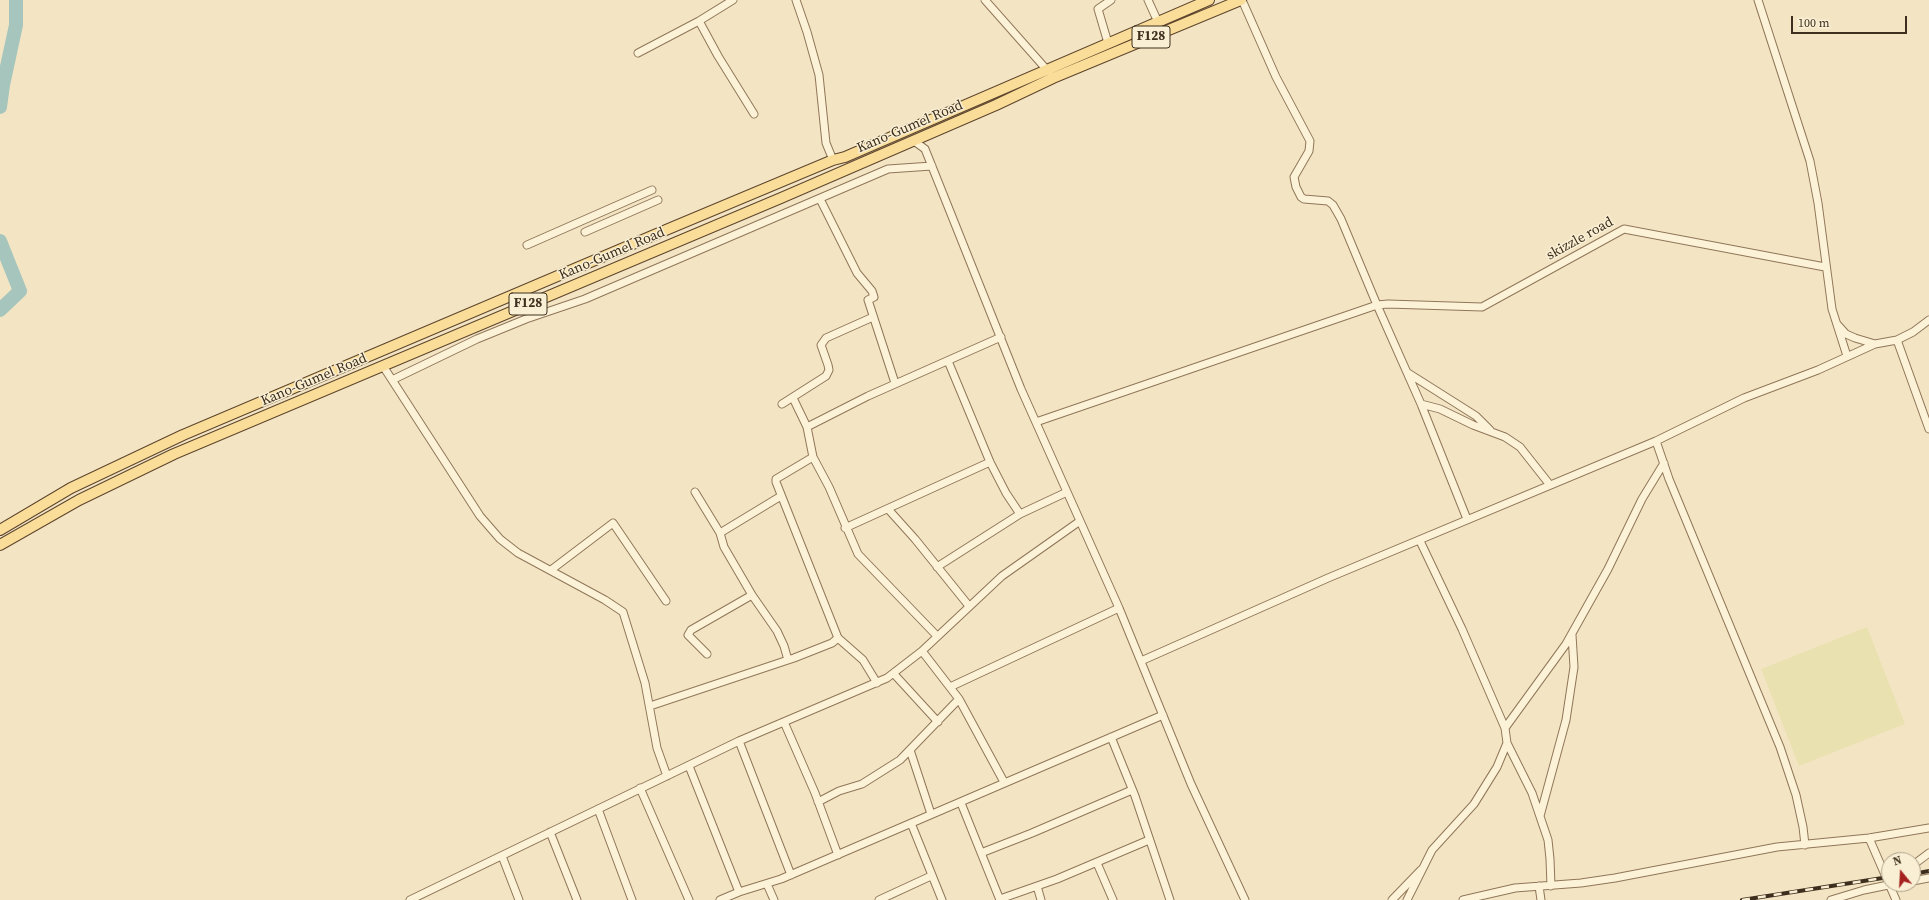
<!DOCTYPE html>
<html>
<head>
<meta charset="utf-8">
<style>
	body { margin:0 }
	#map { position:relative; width:1929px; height:900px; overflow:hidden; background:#f3e5c4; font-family:"Source Serif 4",serif }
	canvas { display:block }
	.north { position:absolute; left:1881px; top:852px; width:40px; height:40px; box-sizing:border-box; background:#f9efd4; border:1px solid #aea28b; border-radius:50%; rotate:342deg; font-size:11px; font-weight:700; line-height:16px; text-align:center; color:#3e2e1d }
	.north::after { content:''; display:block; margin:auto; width:14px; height:18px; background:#a52221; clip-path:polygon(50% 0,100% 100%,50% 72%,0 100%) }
	.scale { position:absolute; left:1791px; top:16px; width:116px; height:18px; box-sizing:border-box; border:2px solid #3e2e1d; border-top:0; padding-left:5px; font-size:12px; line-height:14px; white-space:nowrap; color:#3e2e1d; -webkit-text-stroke:3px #f9efd4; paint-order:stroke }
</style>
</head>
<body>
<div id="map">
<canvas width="1929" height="900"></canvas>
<div class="north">N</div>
<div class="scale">100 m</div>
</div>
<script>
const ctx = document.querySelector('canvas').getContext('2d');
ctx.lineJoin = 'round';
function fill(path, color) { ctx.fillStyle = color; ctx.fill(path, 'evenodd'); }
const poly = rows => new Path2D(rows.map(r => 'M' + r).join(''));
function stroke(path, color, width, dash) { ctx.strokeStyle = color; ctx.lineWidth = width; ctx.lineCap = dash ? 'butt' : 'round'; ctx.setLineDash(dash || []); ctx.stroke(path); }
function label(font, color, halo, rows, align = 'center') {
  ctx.font = font + ' "Source Serif 4",serif'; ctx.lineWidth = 3; ctx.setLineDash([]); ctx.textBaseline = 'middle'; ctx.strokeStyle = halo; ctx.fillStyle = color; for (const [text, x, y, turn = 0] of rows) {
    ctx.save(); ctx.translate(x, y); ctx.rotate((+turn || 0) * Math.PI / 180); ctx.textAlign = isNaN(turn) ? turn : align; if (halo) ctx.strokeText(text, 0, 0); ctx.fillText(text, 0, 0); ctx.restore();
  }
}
const farmland = poly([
	[1867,627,1905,724,1799,766,1761,669]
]);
const river = poly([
	[0,107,3,85,16,25,16,0],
	[0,241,20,291,0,310]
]);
const minor = poly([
	[796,0,807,32,819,75,826,143,833,160],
	[985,0,1047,70],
	[1148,0,1158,22],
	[1242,0,1276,77,1310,141,1309,151,1294,177,1296,187,1301,197,1304,199,1328,201,1333,205,1341,219,1377,305,1421,404,1467,519],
	[1758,0,1810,161,1818,203,1832,309,1847,356],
	[699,21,718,56,754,114],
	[1108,43,1098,9,1111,0],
	[638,53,699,21,733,0],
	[914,141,925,149,1021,389,1119,608,1191,784,1245,900],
	[820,199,857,273,872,291,874,297,868,300,895,383],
	[585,232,658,200],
	[527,245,652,190],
	[1837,324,1846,334,1855,338,1875,344],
	[1897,340,1929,429],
	[948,361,990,462,1006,493,1020,514],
	[383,366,480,516,500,539,518,553,605,600,623,612,645,683,657,748,667,776],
	[1408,373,1476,416,1490,430],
	[392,380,477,339,526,319,585,299,888,169,932,166],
	[793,398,807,427,813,457,829,487,858,554,937,636],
	[782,404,826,376,829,370,828,365,821,345,826,338,873,317],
	[1421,404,1440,409,1473,425,1505,437,1520,447,1550,485],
	[1036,422,1377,305,1388,304,1482,307,1624,229,1825,267],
	[807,427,868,396,1001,337],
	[1656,441,1669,479,1780,747,1796,795,1803,827,1805,845],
	[813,457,776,479,776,482,838,638,863,660,877,683],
	[695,492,720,533,724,547,752,595,777,631,784,646,788,660],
	[888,509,915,539,969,606],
	[845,528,990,462],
	[720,533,781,496],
	[1420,541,1462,629,1505,728,1507,743,1532,793,1548,840,1550,859,1551,886],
	[937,567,1020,514,1067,492],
	[551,570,613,523,666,601],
	[922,651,959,699,1004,782],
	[707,654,688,635,691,630,752,595],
	[1141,661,1328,578,1656,441,1744,398,1818,370,1875,344,1897,340,1913,332,1929,320],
	[894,674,938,722],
	[950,687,1119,608],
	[650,706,794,658,832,643,838,638],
	[784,722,815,793,838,855],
	[1505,728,1566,644,1608,569,1642,499,1664,463],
	[1111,737,1135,796,1170,900],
	[739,741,791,875],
	[910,750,931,814],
	[689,766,739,892],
	[640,788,689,900],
	[818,802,839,791,862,784,900,760,959,699],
	[961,803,1000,900],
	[598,809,632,900],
	[1540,816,1566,720,1574,667,1572,635],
	[911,823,942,900],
	[550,832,577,900],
	[1869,838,1896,900],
	[981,853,1032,833,1132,790],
	[502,856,519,900],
	[1097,863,1113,900],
	[1913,865,1929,853],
	[1913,881,1929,878],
	[767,884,774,900],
	[1037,886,1041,900],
	[1539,886,1541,900],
	[1000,899,1057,879,1149,840],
	[410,900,739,741,887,678,922,651,1002,576,1080,521],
	[720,900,739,892,781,879,1163,715],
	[879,900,931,876],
	[1392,900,1421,870],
	[1407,900,1432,850,1474,804,1497,767,1507,743],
	[1463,900,1515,888,1581,883,1615,878,1777,847,1869,838,1929,828],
	[1831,900,1864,890,1893,884]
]);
const primary = poly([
	[0,530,71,488,183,435,673,227,833,160,845,157,1209,0],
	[0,545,79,500,174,454,781,198,996,105,1053,78,1241,0]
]);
const rail = poly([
	[1913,874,1929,871],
	[1742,900,1889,877]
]);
const shields = [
	[1151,37,38],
	[528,304,38]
];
const shieldNames = [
	["F128",1151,37],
	["F128",528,304]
];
const streetNames = [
	["Kano-Gumel Road",910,127,-23],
	["skizzle road",1580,239,-29],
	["Kano-Gumel Road",612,254,-23],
	["Kano-Gumel Road",314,380,-23]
];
fill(farmland, '#e9e1b0');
stroke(river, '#a6c5bd', 14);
stroke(minor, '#907658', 9);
stroke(primary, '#5d442c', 12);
stroke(minor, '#fcf2d8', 7);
stroke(primary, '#f9dd98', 10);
stroke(rail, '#3e2e1d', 4);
stroke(rail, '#f9efd4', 2.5, [8]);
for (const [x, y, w] of shields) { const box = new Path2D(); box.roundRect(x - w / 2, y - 11, w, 22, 3); ctx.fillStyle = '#f9efd4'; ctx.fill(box); stroke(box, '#3e2e1d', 1); }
label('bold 13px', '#3e2e1d', null, shieldNames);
label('14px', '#3e2e1d', '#f9efd4', streetNames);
</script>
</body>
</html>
